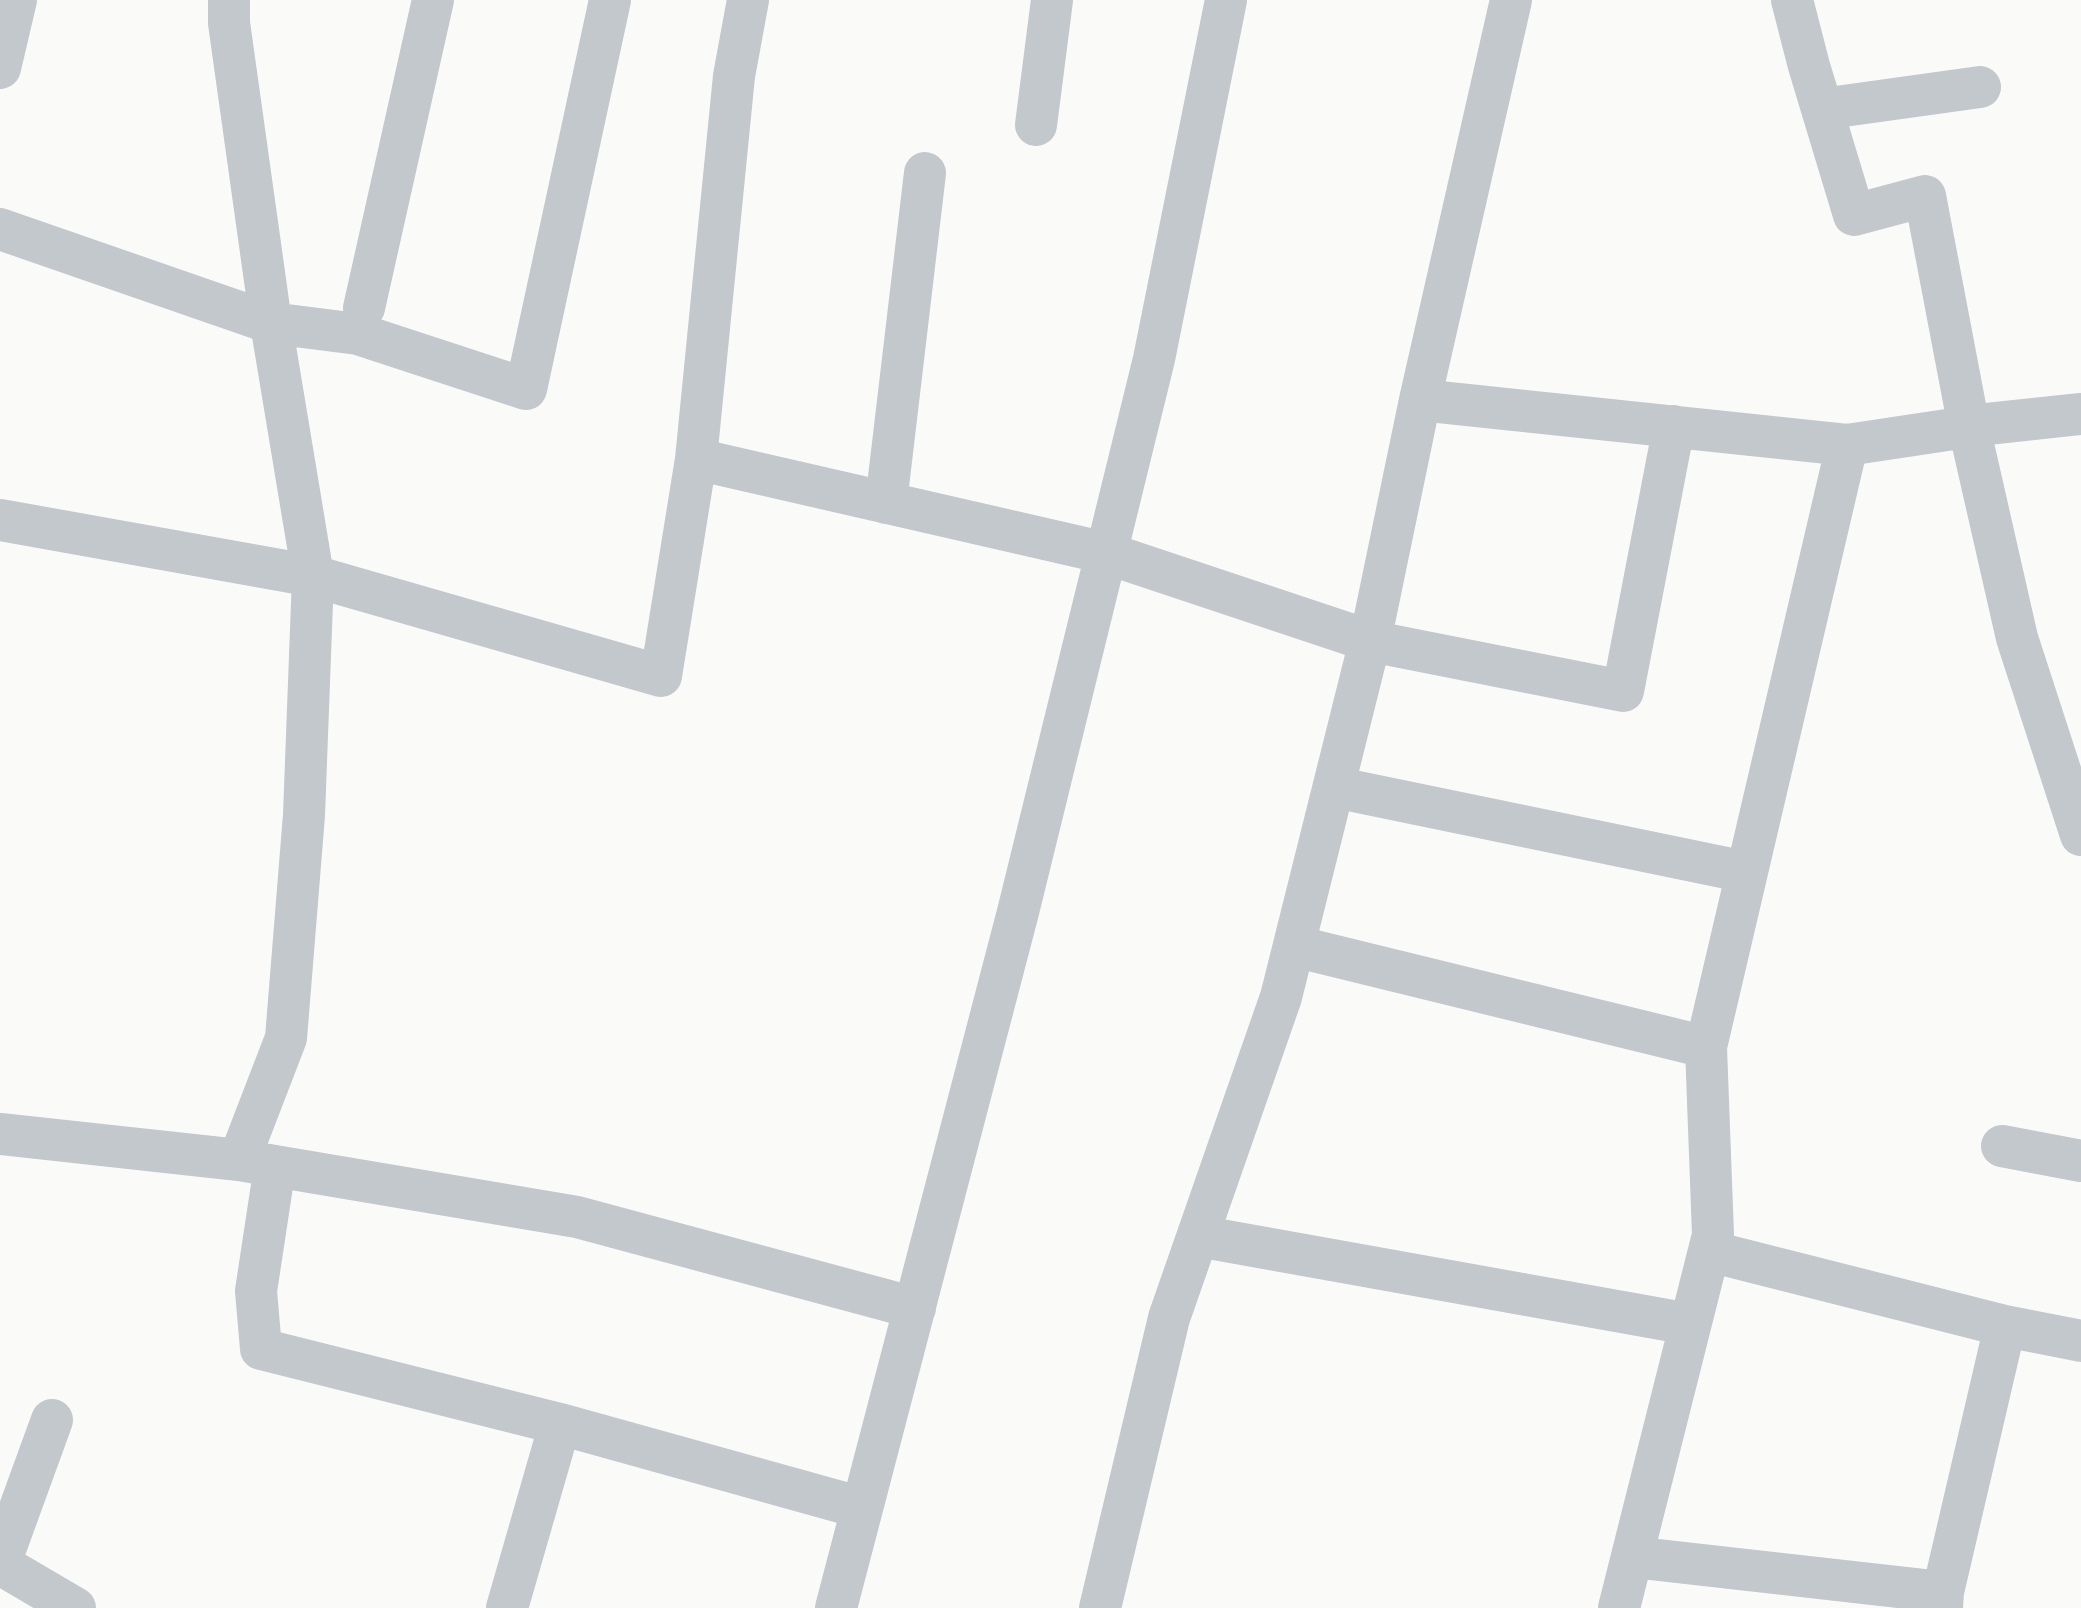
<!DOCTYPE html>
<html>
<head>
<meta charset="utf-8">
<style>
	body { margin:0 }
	canvas { display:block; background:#fafaf8 }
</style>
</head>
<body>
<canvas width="2081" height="1608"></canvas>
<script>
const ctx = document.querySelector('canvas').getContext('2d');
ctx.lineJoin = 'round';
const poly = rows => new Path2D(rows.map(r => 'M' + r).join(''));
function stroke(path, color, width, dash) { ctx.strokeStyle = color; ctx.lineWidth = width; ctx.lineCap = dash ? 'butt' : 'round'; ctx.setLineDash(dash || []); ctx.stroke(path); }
const street = poly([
	[229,0,229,23,271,323,358,334,526,389,610,0],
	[1792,0,1809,66,1854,215,1925,196,1969,427,2017,638,2081,835],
	[0,68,16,0],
	[1822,109,1980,87],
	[1036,125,1052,0],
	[0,229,271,323,313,576,661,676,696,459,734,76,748,0],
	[364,308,433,0],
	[1420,400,1847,445,1987,424,2081,414],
	[696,459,1106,553,1370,641,1623,691,1674,426],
	[886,503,925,173],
	[0,520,313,576,304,815,286,1038,239,1160],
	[1334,787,1746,872],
	[1294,946,1706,1047],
	[0,1134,239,1160,577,1217,915,1308],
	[2002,1146,2081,1161],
	[275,1166,256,1291,261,1349,560,1424,862,1508],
	[1198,1236,1689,1324],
	[1709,1251,2005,1326,1943,1592],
	[2005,1326,2081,1341],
	[1632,1557,1943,1592,1942,1608],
	[0,1563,52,1420],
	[0,1564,75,1608],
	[507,1608,560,1424],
	[836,1608,1018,912,1154,359,1226,0],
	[1100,1608,1169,1318,1281,997,1370,641,1420,400,1511,0],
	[1619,1608,1713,1235,1706,1047,1847,445]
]);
stroke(street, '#c3c8cc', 42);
</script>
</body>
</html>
